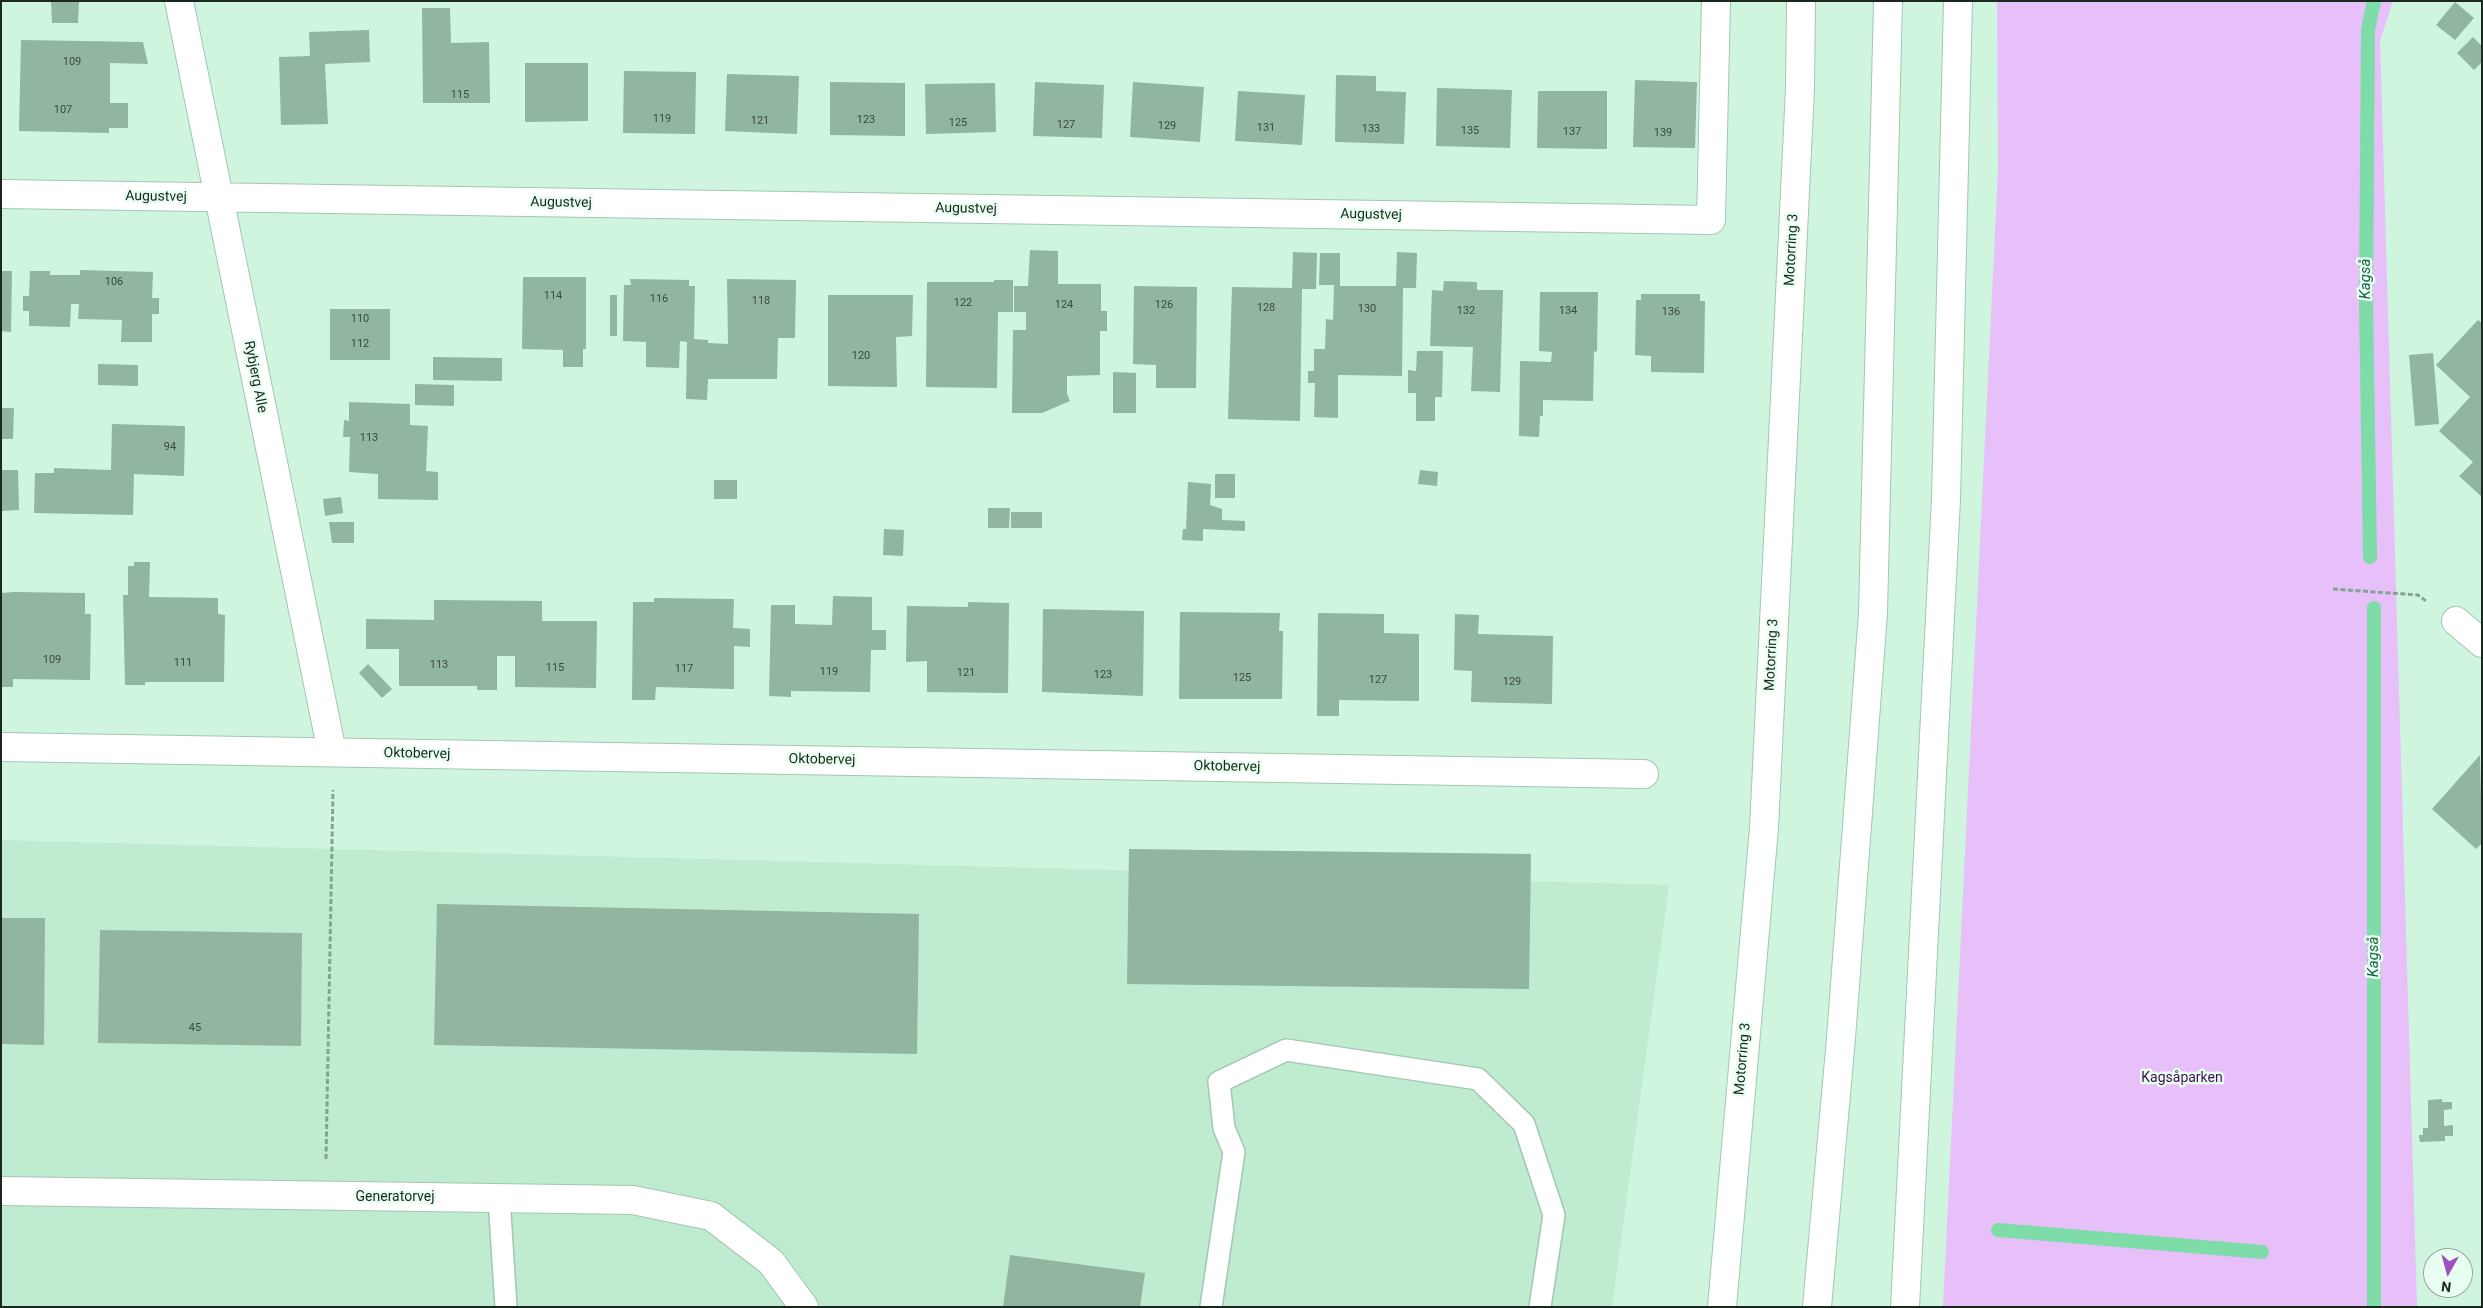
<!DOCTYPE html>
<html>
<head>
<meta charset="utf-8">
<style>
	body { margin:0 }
	#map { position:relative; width:2483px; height:1308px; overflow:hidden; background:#cff5de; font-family:Roboto,sans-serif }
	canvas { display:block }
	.frame { position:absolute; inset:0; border:2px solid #1a281f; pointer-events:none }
	.north { position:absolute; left:2423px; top:1248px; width:50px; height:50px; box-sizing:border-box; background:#e8fef0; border:1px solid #96a89c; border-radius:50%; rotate:187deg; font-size:14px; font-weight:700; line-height:20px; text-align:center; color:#1a281f }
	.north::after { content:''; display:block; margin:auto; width:18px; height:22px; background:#9f4fbf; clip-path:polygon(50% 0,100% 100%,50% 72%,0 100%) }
</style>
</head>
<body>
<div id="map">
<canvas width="2483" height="1308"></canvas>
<div class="frame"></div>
<div class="north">N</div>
</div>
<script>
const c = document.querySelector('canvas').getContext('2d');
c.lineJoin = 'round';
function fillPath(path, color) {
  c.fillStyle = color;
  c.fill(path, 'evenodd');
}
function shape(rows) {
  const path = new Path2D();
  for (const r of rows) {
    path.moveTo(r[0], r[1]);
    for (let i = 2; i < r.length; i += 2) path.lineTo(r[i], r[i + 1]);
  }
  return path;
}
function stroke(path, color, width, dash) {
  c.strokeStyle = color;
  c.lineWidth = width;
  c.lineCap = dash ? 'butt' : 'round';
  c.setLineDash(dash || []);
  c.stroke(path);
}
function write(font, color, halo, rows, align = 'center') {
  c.font = font + ' Roboto,sans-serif';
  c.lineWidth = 5;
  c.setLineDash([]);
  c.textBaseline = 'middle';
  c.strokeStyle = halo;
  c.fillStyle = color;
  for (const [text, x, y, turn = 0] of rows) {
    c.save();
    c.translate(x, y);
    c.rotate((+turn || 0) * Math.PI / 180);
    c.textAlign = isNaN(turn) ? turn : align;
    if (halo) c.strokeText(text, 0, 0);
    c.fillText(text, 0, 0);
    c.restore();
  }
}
fillPath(shape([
	[1,840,1669,885,1612,1307,1,1307]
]), '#bfebd0');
fillPath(shape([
	[1997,1,2393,1,2380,41,2417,1307,1943,1307,1998,170]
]), '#e7bff9');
stroke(shape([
	[2370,557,2366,301,2368,30,2374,1],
	[2374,608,2374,1307],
	[1998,1230,2262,1252]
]), '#7ddca8', 14);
fillPath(shape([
	[51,1,79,1,78,23,52,23],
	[2455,2,2474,18,2455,40,2436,25],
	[422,8,450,8,451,43,489,42,490,103,423,103],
	[369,30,370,62,325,64,328,124,281,125,279,57,310,56,309,32],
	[2473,37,2482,46,2482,62,2474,70,2457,53],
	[21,40,143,42,148,64,110,63,110,103,128,103,128,128,109,128,109,133,19,131],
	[525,63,588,63,588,121,525,122],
	[624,71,696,72,695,134,623,133],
	[727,74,799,76,797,134,725,131],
	[1336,75,1376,76,1376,91,1406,92,1404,144,1335,142],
	[1635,80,1697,82,1695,148,1633,147],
	[830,82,905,83,905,136,830,135],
	[1035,82,1104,85,1102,138,1033,136],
	[1133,82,1204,87,1200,142,1130,137],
	[995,83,996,132,926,134,925,84],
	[1437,88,1512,90,1510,148,1436,146],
	[1238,91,1305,95,1302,145,1235,141],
	[1538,91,1607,91,1607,149,1537,148],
	[1030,250,1058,251,1058,284,1101,284,1101,311,1107,311,1107,331,1100,331,1100,375,1067,376,1067,394,1070,401,1042,413,1012,413,1013,330,1026,330,1026,312,1014,312,1014,286,1028,286],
	[1293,252,1317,253,1316,289,1302,289,1300,421,1228,419,1232,287,1292,288],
	[1397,252,1417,253,1416,288,1403,288,1402,376,1338,375,1338,418,1314,417,1315,383,1308,383,1308,371,1314,371,1314,349,1325,349,1326,319,1333,320,1334,285,1319,285,1320,253,1340,253,1340,286,1396,286],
	[80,270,153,272,152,298,159,298,159,314,152,314,152,342,121,342,122,320,78,319,79,304,71,304,70,327,29,326,29,311,23,311,23,296,29,296,30,271,50,271,50,275,80,275],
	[1,271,12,271,11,332,1,331],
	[523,277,586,277,586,349,583,349,583,367,563,367,563,350,522,349],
	[630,279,689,280,689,286,695,286,694,339,708,340,708,343,728,344,727,279,796,280,795,338,778,338,777,379,708,379,707,400,686,399,687,342,680,341,679,368,646,367,646,342,623,341,624,285,631,285],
	[994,280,1013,280,1013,312,998,312,997,388,926,387,927,282,994,282],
	[1444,281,1477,282,1477,290,1503,290,1500,392,1471,391,1473,347,1430,346,1432,290,1443,291],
	[1134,286,1197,287,1196,388,1156,388,1156,365,1133,364],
	[1540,292,1598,292,1597,352,1594,351,1593,401,1543,400,1543,416,1540,416,1539,437,1519,436,1520,361,1551,362,1552,352,1539,351],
	[1641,294,1700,294,1700,301,1705,301,1704,373,1651,372,1651,356,1635,355,1636,300,1641,300],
	[610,295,617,295,617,336,610,336],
	[828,295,913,295,912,336,896,337,897,387,828,386],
	[330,309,390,309,390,360,330,360],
	[2478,320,2482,323,2482,497,2459,476,2473,462,2439,431,2470,397,2436,365],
	[1417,351,1443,351,1442,397,1435,397,1435,421,1416,421,1416,393,1408,393,1408,370,1416,371],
	[2433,353,2439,424,2415,426,2409,355],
	[433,357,502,358,502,381,433,380],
	[98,364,138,365,138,386,98,385],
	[1113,372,1136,373,1136,413,1113,413],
	[415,384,454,385,454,406,415,405],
	[349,402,410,404,410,425,428,426,426,471,438,472,438,500,378,499,378,474,349,472,350,437,343,437,344,420,349,421],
	[1,408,14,408,13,439,1,439],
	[112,424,185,426,184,476,134,474,133,515,34,513,35,473,54,473,54,468,111,470],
	[1,470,18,470,19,510,1,511],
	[1420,470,1438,472,1437,486,1418,484],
	[1215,474,1235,474,1235,498,1215,498],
	[714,480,737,480,737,499,714,499],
	[1188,482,1211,484,1210,505,1222,509,1222,520,1245,521,1245,531,1203,529,1203,541,1182,540,1183,529,1186,529],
	[341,497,343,513,325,516,323,499],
	[988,508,1010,508,1009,528,988,528],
	[1011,512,1042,512,1042,528,1011,528],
	[329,522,354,522,354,543,332,543],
	[884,529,904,530,903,556,883,555],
	[134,562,150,562,149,597,218,598,218,614,225,615,224,682,145,682,145,685,125,685,123,595,128,595,128,566,134,566],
	[14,592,85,593,85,614,91,614,90,680,13,679,13,687,1,687,1,593],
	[833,596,872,597,872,630,886,630,886,650,871,650,870,692,791,691,791,697,769,696,771,605,795,605,795,624,832,625],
	[654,598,734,599,733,628,750,629,750,647,734,646,734,689,656,687,655,700,632,700,633,602,654,602],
	[434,600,542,601,542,621,597,621,596,688,515,687,515,656,497,656,497,690,477,690,477,686,399,686,399,649,366,649,366,619,434,620],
	[968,602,1009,603,1008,693,927,692,927,661,906,662,907,606,968,607],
	[1043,609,1144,611,1143,696,1042,692],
	[1180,612,1280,613,1279,631,1283,631,1282,699,1179,699],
	[1318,613,1384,614,1384,633,1419,634,1419,701,1339,700,1339,716,1317,716],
	[1455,614,1479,615,1478,634,1553,636,1552,704,1471,702,1472,671,1454,670],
	[368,664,392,689,382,698,359,673],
	[2480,755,2482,843,2476,849,2432,809],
	[1129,849,1531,854,1529,989,1127,984],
	[437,904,919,914,917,1054,434,1045],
	[1,918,45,918,44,1045,1,1044],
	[100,930,302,933,301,1046,98,1043],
	[2442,1099,2442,1102,2452,1102,2452,1109,2444,1110,2444,1126,2453,1125,2453,1136,2445,1136,2445,1141,2420,1142,2419,1135,2423,1135,2423,1128,2428,1128,2428,1100],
	[1010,1255,1145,1273,1140,1307,1003,1307]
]), '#91b59f');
const lane = shape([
	[499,1198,506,1307],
	[1211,1307,1234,1152,1224,1128,1219,1082,1286,1050,1478,1079,1524,1124,1554,1215,1540,1307]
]);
const street = shape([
	[179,1,332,752],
	[1,194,1711,220,1716,1],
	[2456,621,2482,643],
	[1,747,1644,774],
	[1,1191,633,1200,711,1216,771,1262,804,1307]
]);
const highway = shape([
	[1722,1307,1764,828,1800,89,1801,1],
	[1817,1307,1841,1038,1873,613,1888,1],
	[1905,1307,1946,499,1958,1]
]);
stroke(lane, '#a3c7b1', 24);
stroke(street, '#a3c7b1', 30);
stroke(highway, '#a3c7b1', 30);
stroke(shape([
	[2333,589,2418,595,2426,601],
	[326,1159,333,790]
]), '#85a290', 3, [5, 2.5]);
stroke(lane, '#fff', 21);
stroke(street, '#fff', 28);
stroke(highway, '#fff', 28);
write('11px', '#384b3f', null, [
	["109",72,62],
	["115",460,95],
	["107",63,110],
	["119",662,119],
	["123",866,120],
	["121",760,121],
	["125",958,123],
	["127",1066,125],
	["129",1167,126],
	["131",1266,128],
	["133",1371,129],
	["135",1470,131],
	["137",1572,132],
	["139",1663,133],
	["106",114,282],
	["114",553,296],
	["116",659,299],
	["118",761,301],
	["122",963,303],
	["124",1064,305],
	["126",1164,305],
	["128",1266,308],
	["130",1367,309],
	["132",1466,311],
	["134",1568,311],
	["136",1671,312],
	["110",360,319],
	["112",360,344],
	["120",861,356],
	["113",369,438],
	["94",170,447],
	["109",52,660],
	["111",183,663],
	["113",439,665],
	["115",555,668],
	["117",684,669],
	["119",829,672],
	["121",966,673],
	["123",1103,675],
	["125",1242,678],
	["127",1378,680],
	["129",1512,682],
	["45",195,1028]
]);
write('14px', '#1a281f', '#e8fef0', [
	["Augustvej",156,197,1],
	["Augustvej",561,203,1],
	["Augustvej",966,209,1],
	["Augustvej",1371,215,1],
	["Motorring 3",1792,250,-87],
	["Rybjerg Alle",255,377,79],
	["Motorring 3",1772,655,-87],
	["Oktobervej",417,754,1],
	["Oktobervej",822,760,1],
	["Oktobervej",1227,767,1],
	["Motorring 3",1743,1059,-85],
	["Generatorvej",395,1197]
]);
write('14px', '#400f52', '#e8fef0', [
	["Kagsåparken",2182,1078]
]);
write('italic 15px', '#1b6140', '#e8fef0', [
	["Kagså",2366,279,-90],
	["Kagså",2374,957,-90]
]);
</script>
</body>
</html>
